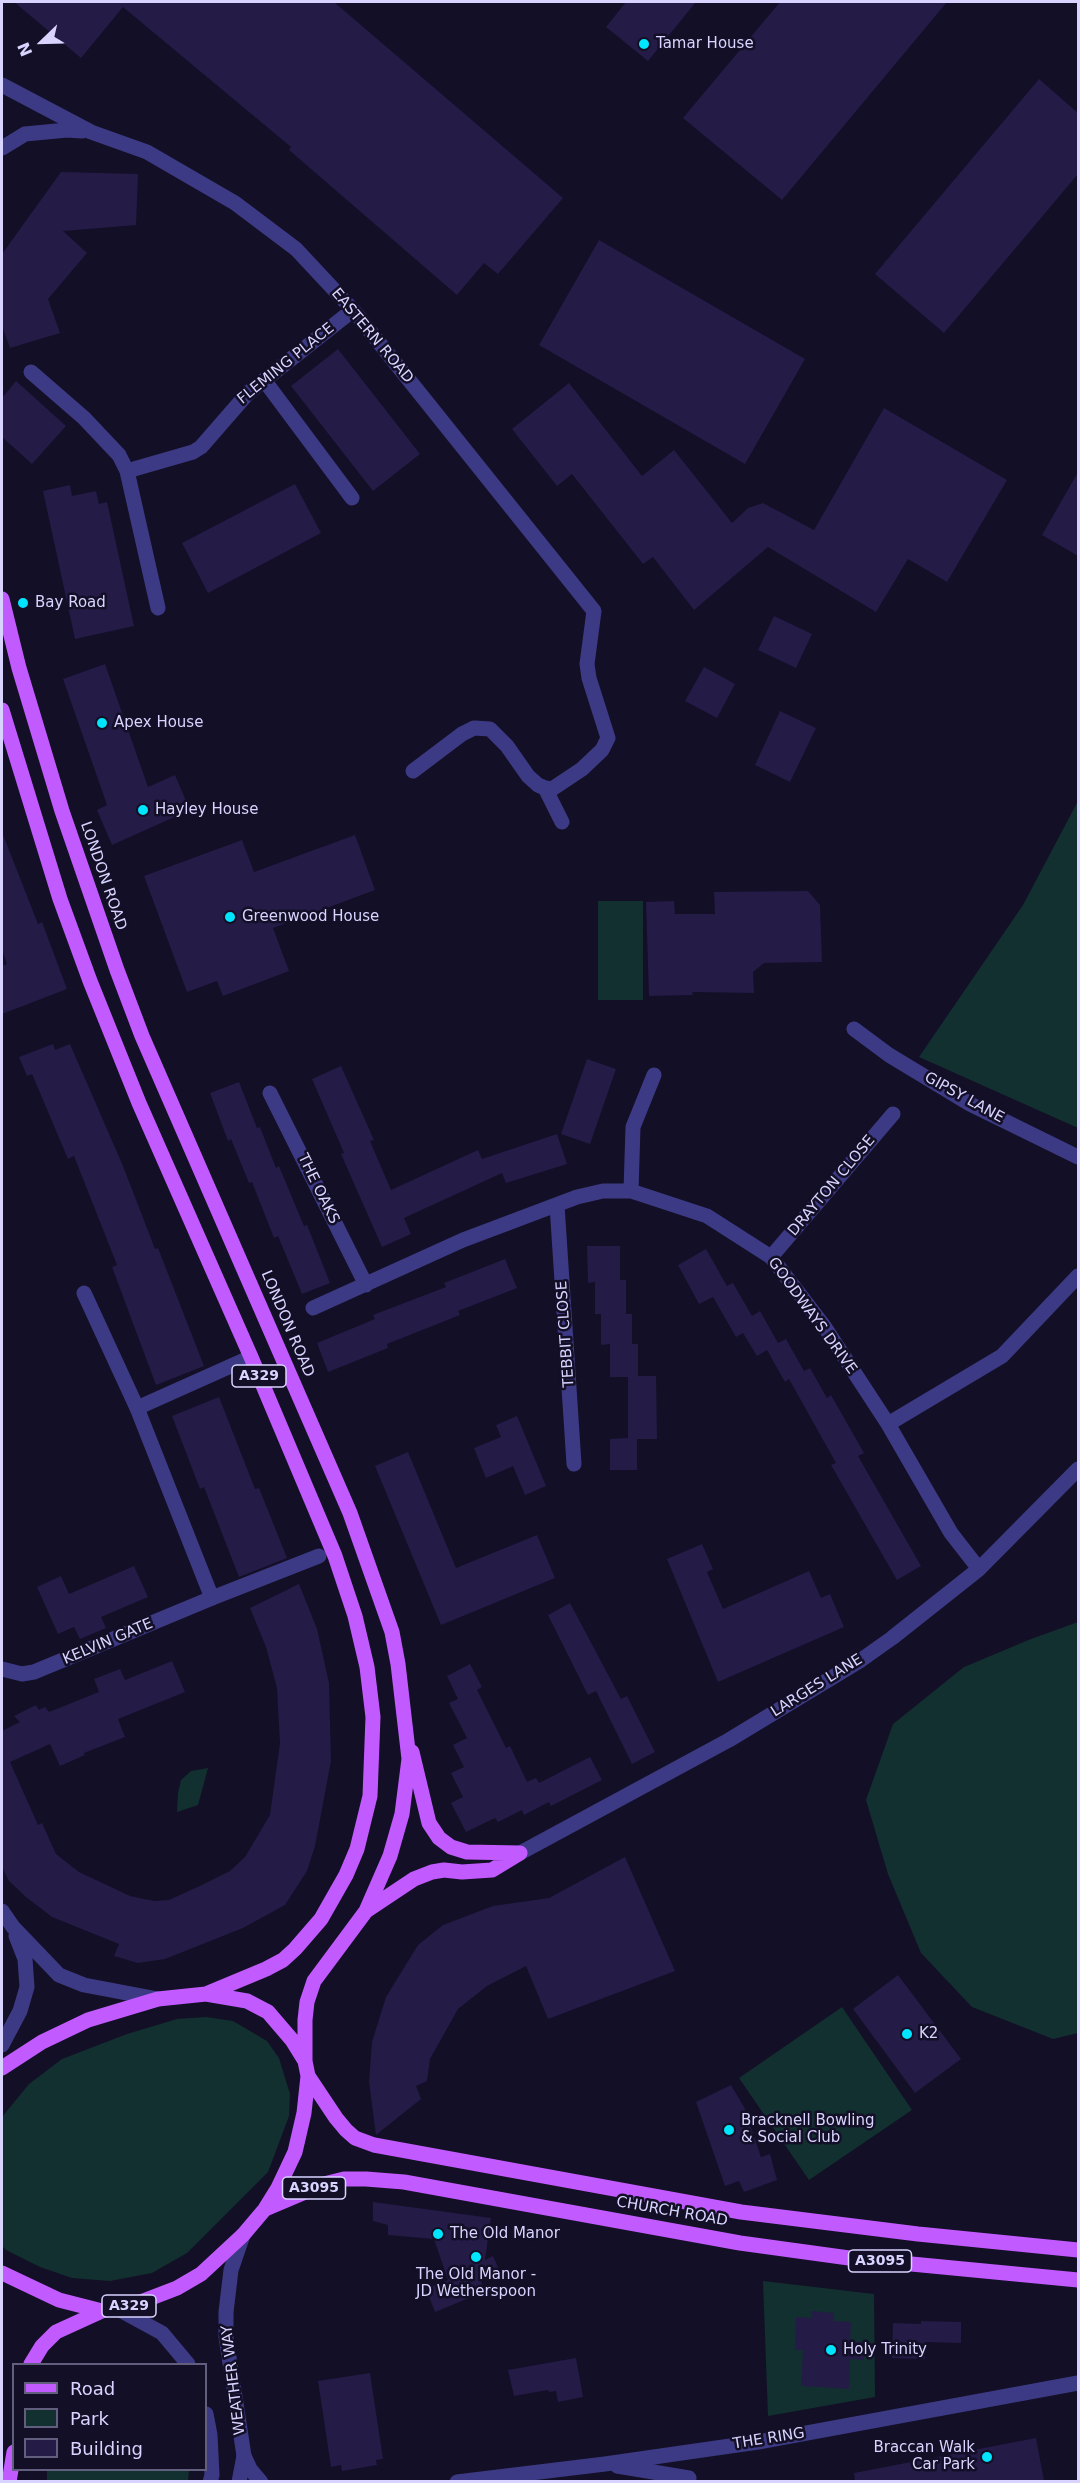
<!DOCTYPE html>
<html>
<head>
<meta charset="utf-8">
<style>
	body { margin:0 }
	#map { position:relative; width:1080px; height:2483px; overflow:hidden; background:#130f26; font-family:"DejaVu Sans",sans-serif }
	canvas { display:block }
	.frame { position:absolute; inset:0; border:3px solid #d9d4ff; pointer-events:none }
	.legend { position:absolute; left:12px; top:2363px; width:195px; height:108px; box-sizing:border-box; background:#130f26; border:2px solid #625e7d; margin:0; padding:8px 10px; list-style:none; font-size:18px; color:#d9d4ff }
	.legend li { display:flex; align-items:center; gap:12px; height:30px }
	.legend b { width:30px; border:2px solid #625e7d }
	.north { position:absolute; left:12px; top:12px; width:60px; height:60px; -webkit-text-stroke:4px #130f26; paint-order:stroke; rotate:247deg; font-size:16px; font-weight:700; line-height:24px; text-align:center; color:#d9d4ff }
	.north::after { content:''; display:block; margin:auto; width:21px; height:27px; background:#d9d4ff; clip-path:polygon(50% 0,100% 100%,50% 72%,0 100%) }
</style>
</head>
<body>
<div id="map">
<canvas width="1080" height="2483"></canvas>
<div class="frame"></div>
<ul class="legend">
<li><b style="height:8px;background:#c25bff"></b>Road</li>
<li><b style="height:16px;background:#12302f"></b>Park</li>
<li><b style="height:16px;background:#241b47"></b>Building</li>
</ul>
<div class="north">N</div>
</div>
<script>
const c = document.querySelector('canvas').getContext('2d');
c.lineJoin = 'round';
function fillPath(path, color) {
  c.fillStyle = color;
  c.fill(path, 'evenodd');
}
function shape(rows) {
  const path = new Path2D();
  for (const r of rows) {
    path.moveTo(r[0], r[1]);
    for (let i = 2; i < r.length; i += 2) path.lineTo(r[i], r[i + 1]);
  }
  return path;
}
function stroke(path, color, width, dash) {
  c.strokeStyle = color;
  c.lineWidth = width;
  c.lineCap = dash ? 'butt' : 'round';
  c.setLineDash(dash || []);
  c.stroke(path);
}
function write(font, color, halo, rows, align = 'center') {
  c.font = font + ' "DejaVu Sans",sans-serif';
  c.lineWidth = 5;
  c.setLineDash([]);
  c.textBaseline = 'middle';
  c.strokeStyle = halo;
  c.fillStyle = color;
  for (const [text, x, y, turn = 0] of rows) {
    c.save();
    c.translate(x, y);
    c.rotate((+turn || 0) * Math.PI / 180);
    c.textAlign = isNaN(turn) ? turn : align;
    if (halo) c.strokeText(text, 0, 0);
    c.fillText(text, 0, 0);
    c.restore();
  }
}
fillPath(shape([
	[1078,801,1078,1128,919,1057,1023,905],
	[598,901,643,901,643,1000,598,1000],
	[1078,1622,1078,2033,1053,2039,972,2007,921,1953,888,1874,866,1800,893,1724,964,1667,1031,1639],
	[208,1768,198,1805,177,1812,178,1793,181,1780,191,1771],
	[842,2007,912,2110,809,2180,739,2078],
	[206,2017,233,2021,267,2041,279,2058,290,2094,289,2116,268,2172,187,2253,152,2273,110,2281,72,2278,40,2267,6,2250,2,2246,2,2117,29,2084,62,2059,127,2034,177,2019],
	[763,2281,874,2294,875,2397,768,2416],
	[47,2470,189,2470,188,2482,47,2481]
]), '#12302f');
fillPath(shape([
	[14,2,334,2,563,198,498,274,484,263,457,295,289,150,291,147,123,7,81,58],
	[626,2,696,2,648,61,606,27],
	[780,2,947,2,782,200,683,118],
	[1039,79,1078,113,1078,174,944,333,875,274],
	[61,172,138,174,136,225,63,231,87,253,48,299,60,333,10,348,2,326,2,254],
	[599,240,805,359,745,464,539,345],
	[338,349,420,454,373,491,291,386],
	[16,381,66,426,32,464,2,437,2,398],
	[569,383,642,476,674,450,732,523,748,508,763,503,814,530,884,408,1007,480,947,582,908,559,876,612,768,547,694,610,653,557,643,564,572,474,557,486,512,429],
	[1078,472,1078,556,1042,535],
	[295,484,321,533,208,593,182,543],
	[70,485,72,496,96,491,99,504,107,502,134,626,75,639,43,491],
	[774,616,812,634,796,668,758,650],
	[105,664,148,787,175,775,190,810,112,845,97,810,107,805,63,679],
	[704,667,735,684,717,718,685,701],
	[780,711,816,728,790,782,755,765],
	[2,832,38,924,42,922,67,989,2,1014,2,966,7,964,2,949],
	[355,835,375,890,273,928,289,971,223,996,217,981,187,992,144,876,242,840,254,872],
	[808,891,820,905,822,962,764,963,753,972,754,993,692,992,693,995,649,996,646,902,674,901,675,914,715,914,714,892],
	[53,1044,55,1050,70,1044,123,1166,155,1249,158,1248,204,1366,156,1385,112,1267,117,1265,74,1156,68,1159,32,1074,27,1076,19,1057],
	[587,1059,616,1069,590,1144,561,1134],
	[341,1066,374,1140,370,1141,391,1190,478,1150,482,1159,557,1134,567,1164,506,1183,502,1173,404,1218,411,1234,382,1247,341,1154,344,1153,312,1079],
	[239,1082,257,1128,260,1127,276,1168,279,1166,304,1226,307,1225,330,1283,302,1294,278,1236,274,1238,252,1182,249,1183,231,1139,228,1141,210,1093],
	[587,1246,620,1246,620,1280,626,1280,626,1314,632,1314,632,1344,638,1344,638,1376,656,1376,657,1439,637,1439,637,1470,610,1470,610,1439,628,1438,628,1377,610,1377,610,1344,601,1345,601,1314,595,1314,595,1282,588,1283],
	[706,1249,727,1286,733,1283,752,1316,760,1311,778,1343,786,1339,804,1371,810,1368,827,1398,831,1395,864,1453,858,1456,921,1566,897,1580,831,1465,836,1463,789,1379,785,1382,767,1350,757,1356,743,1333,736,1337,713,1297,699,1304,678,1265],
	[505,1259,517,1288,458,1311,460,1315,387,1344,388,1348,328,1372,317,1343,375,1319,373,1315,446,1287,444,1283],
	[219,1397,255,1489,259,1488,287,1558,239,1577,204,1487,200,1489,172,1416],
	[517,1416,546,1486,525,1495,513,1466,486,1478,474,1448,501,1437,496,1425],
	[408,1452,456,1568,537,1535,555,1578,441,1625,375,1466],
	[702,1544,713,1569,707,1572,723,1609,809,1571,821,1598,830,1594,844,1627,718,1682,667,1559],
	[134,1566,148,1597,101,1617,106,1628,80,1639,74,1627,58,1634,37,1587,61,1576,69,1594],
	[299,1584,317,1629,329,1683,331,1761,315,1846,307,1871,285,1905,243,1928,165,1959,138,1963,114,1956,119,1944,52,1917,26,1897,9,1881,2,1867,2,1731,20,1722,14,1716,36,1705,39,1710,45,1707,49,1712,99,1692,94,1679,120,1669,125,1680,172,1661,185,1692,118,1719,125,1737,84,1753,85,1755,60,1766,50,1744,10,1762,38,1825,42,1823,56,1854,79,1872,130,1896,154,1901,169,1900,202,1885,230,1871,245,1857,270,1815,280,1743,277,1688,266,1647,250,1608],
	[570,1603,621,1699,627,1696,655,1752,632,1764,596,1691,588,1695,548,1615],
	[470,1664,482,1687,477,1690,506,1748,510,1746,527,1782,536,1778,539,1783,590,1757,602,1780,551,1806,549,1802,524,1815,522,1810,498,1822,495,1818,466,1832,451,1803,463,1797,451,1773,464,1767,453,1745,467,1738,449,1703,458,1699,447,1676],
	[625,1857,675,1971,548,2019,526,1966,487,1986,458,2009,430,2059,427,2081,416,2086,421,2099,376,2135,369,2082,372,2042,386,1997,418,1945,443,1925,493,1906,549,1898],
	[898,1975,961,2059,915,2093,853,2009],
	[731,2085,744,2107,761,2157,770,2154,777,2180,744,2192,739,2181,725,2186,696,2102],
	[373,2202,491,2218,485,2260,493,2256,501,2274,481,2280,484,2292,435,2312,426,2289,448,2280,434,2239,388,2235,388,2225,373,2221],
	[811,2311,834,2313,833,2321,851,2322,850,2341,864,2342,864,2360,850,2359,849,2389,801,2386,803,2350,795,2350,796,2317,811,2318],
	[921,2321,961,2322,961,2343,926,2342,925,2359,892,2358,893,2323,921,2324],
	[576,2358,583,2397,558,2402,556,2391,549,2392,548,2390,514,2396,508,2370],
	[370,2373,383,2459,376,2460,377,2465,342,2471,341,2465,331,2467,318,2381],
	[1036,2438,1044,2481,855,2481,854,2473]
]), '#241b47');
stroke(shape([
	[137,1408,251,1357],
	[212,1598,319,1556]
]), '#3d3a85', 15);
stroke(shape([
	[2,85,91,132,147,152,235,203,296,249,353,310,594,611,587,664,589,678,608,738,602,750,582,769,552,789,545,788],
	[2,148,25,134,67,130,82,131],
	[31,372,84,418,119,455,127,471,158,608],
	[264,380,352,498],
	[127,471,193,452,201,447,248,393,353,310],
	[413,771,462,734,474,728,490,729,507,746,528,776,538,785,545,788,562,822],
	[854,1029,889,1055,970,1104,1078,1157],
	[270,1093,366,1285],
	[631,1191,633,1127,654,1075],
	[557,1205,574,1464],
	[771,1257,893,1114],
	[313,1308,463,1240,577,1197,603,1191,631,1191,707,1216,771,1257,824,1326,888,1424,951,1533,979,1569],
	[888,1424,1002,1356,1078,1276],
	[2,1669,22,1674,34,1672,212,1598,137,1408,84,1293],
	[520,1853,729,1740,861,1660,892,1638,979,1569,1078,1469],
	[118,2309,162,2333,188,2364],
	[206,2414,210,2435,212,2475,210,2482],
	[239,2482,244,2456]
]), '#3d3a85', 15);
stroke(shape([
	[2,1911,13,1927,59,1975,84,1985,158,1999],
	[2,2045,20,2011,27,1987,25,1959,16,1936],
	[243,2235,231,2270,226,2312,226,2337,244,2456,250,2469,261,2482],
	[617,2466,689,2478],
	[457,2482,605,2464,758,2442,1078,2383]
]), '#3d3a85', 15);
stroke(shape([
	[2,599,19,668,62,811,117,970,142,1036,350,1513,392,1632,398,1664,409,1759,402,1814,390,1856,366,1911,314,1981,307,2002,305,2020,305,2061],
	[2,710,60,899,90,981,139,1103,251,1357,335,1556,355,1616,367,1667,373,1717,370,1796,357,1849,346,1875,321,1919,295,1949,283,1960,266,1969,206,1994],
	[412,1752,429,1823,439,1838,451,1847,467,1852,520,1853],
	[366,1911,414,1879,432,1872,444,1870,462,1872,492,1870,520,1853],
	[2,2068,42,2042,88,2020,158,1999,206,1994,247,2001,268,2012,292,2040,305,2061,308,2076,304,2113,295,2152,278,2188,265,2209,243,2235,201,2274,177,2288,138,2303,102,2311,59,2300,2,2273],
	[308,2076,336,2118,346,2130,355,2138,374,2145,741,2212,918,2234,1078,2250],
	[265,2209,324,2184,344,2179,366,2179,404,2182,740,2243,849,2258,1078,2280],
	[31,2364,42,2346,56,2332,102,2311],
	[9,2482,14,2452]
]), '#c25bff', 15);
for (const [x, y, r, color] of [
	[644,44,6,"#00e5ff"],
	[23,603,6,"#00e5ff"],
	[102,723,6,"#00e5ff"],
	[143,810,6,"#00e5ff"],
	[230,917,6,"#00e5ff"],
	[907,2034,6,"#00e5ff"],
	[729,2130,6,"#00e5ff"],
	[438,2234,6,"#00e5ff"],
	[476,2257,6,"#00e5ff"],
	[831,2350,6,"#00e5ff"],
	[987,2457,6,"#00e5ff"]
]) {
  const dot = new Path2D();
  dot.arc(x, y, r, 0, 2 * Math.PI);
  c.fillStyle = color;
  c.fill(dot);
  stroke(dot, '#130f26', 2);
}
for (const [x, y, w] of [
	[259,1376,54],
	[314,2188,63],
	[880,2261,63],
	[129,2306,54]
]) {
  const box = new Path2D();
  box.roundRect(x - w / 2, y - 11, w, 22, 4.5);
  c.fillStyle = '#130f26';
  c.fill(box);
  stroke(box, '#d9d4ff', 1.5);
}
write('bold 14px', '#d9d4ff', null, [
	["A329",259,1376],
	["A3095",314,2188],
	["A3095",880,2261],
	["A329",129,2306]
]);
write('15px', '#d9d4ff', '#130f26', [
	["Tamar House",656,44],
	["Bay Road",35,603],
	["Apex House",114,723],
	["Hayley House",155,810],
	["Greenwood House",242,917],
	["K2",919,2034],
	["Bracknell Bowling",741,2121],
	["& Social Club",741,2138],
	["The Old Manor",450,2234],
	["The Old Manor -",476,2275,"center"],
	["JD Wetherspoon",476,2292,"center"],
	["Holy Trinity",843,2350],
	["Braccan Walk",975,2448,"right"],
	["Car Park",975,2465,"right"]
], 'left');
write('15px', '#d9d4ff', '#130f26', [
	["EASTERN ROAD",372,336,50],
	["FLEMING PLACE",286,364,-39],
	["LONDON ROAD",103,876,71],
	["GIPSY LANE",964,1098,29],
	["DRAYTON CLOSE",832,1186,-50],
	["THE OAKS",318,1189,64],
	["GOODWAYS DRIVE",812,1316,54],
	["LONDON ROAD",287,1324,67],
	["TEBBIT CLOSE",566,1334,-94],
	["KELVIN GATE",108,1642,-23],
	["LARGES LANE",817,1686,-32],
	["CHURCH ROAD",672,2212,10],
	["WEATHER WAY",234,2380,-97],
	["THE RING",769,2439,-9]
]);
</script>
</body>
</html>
